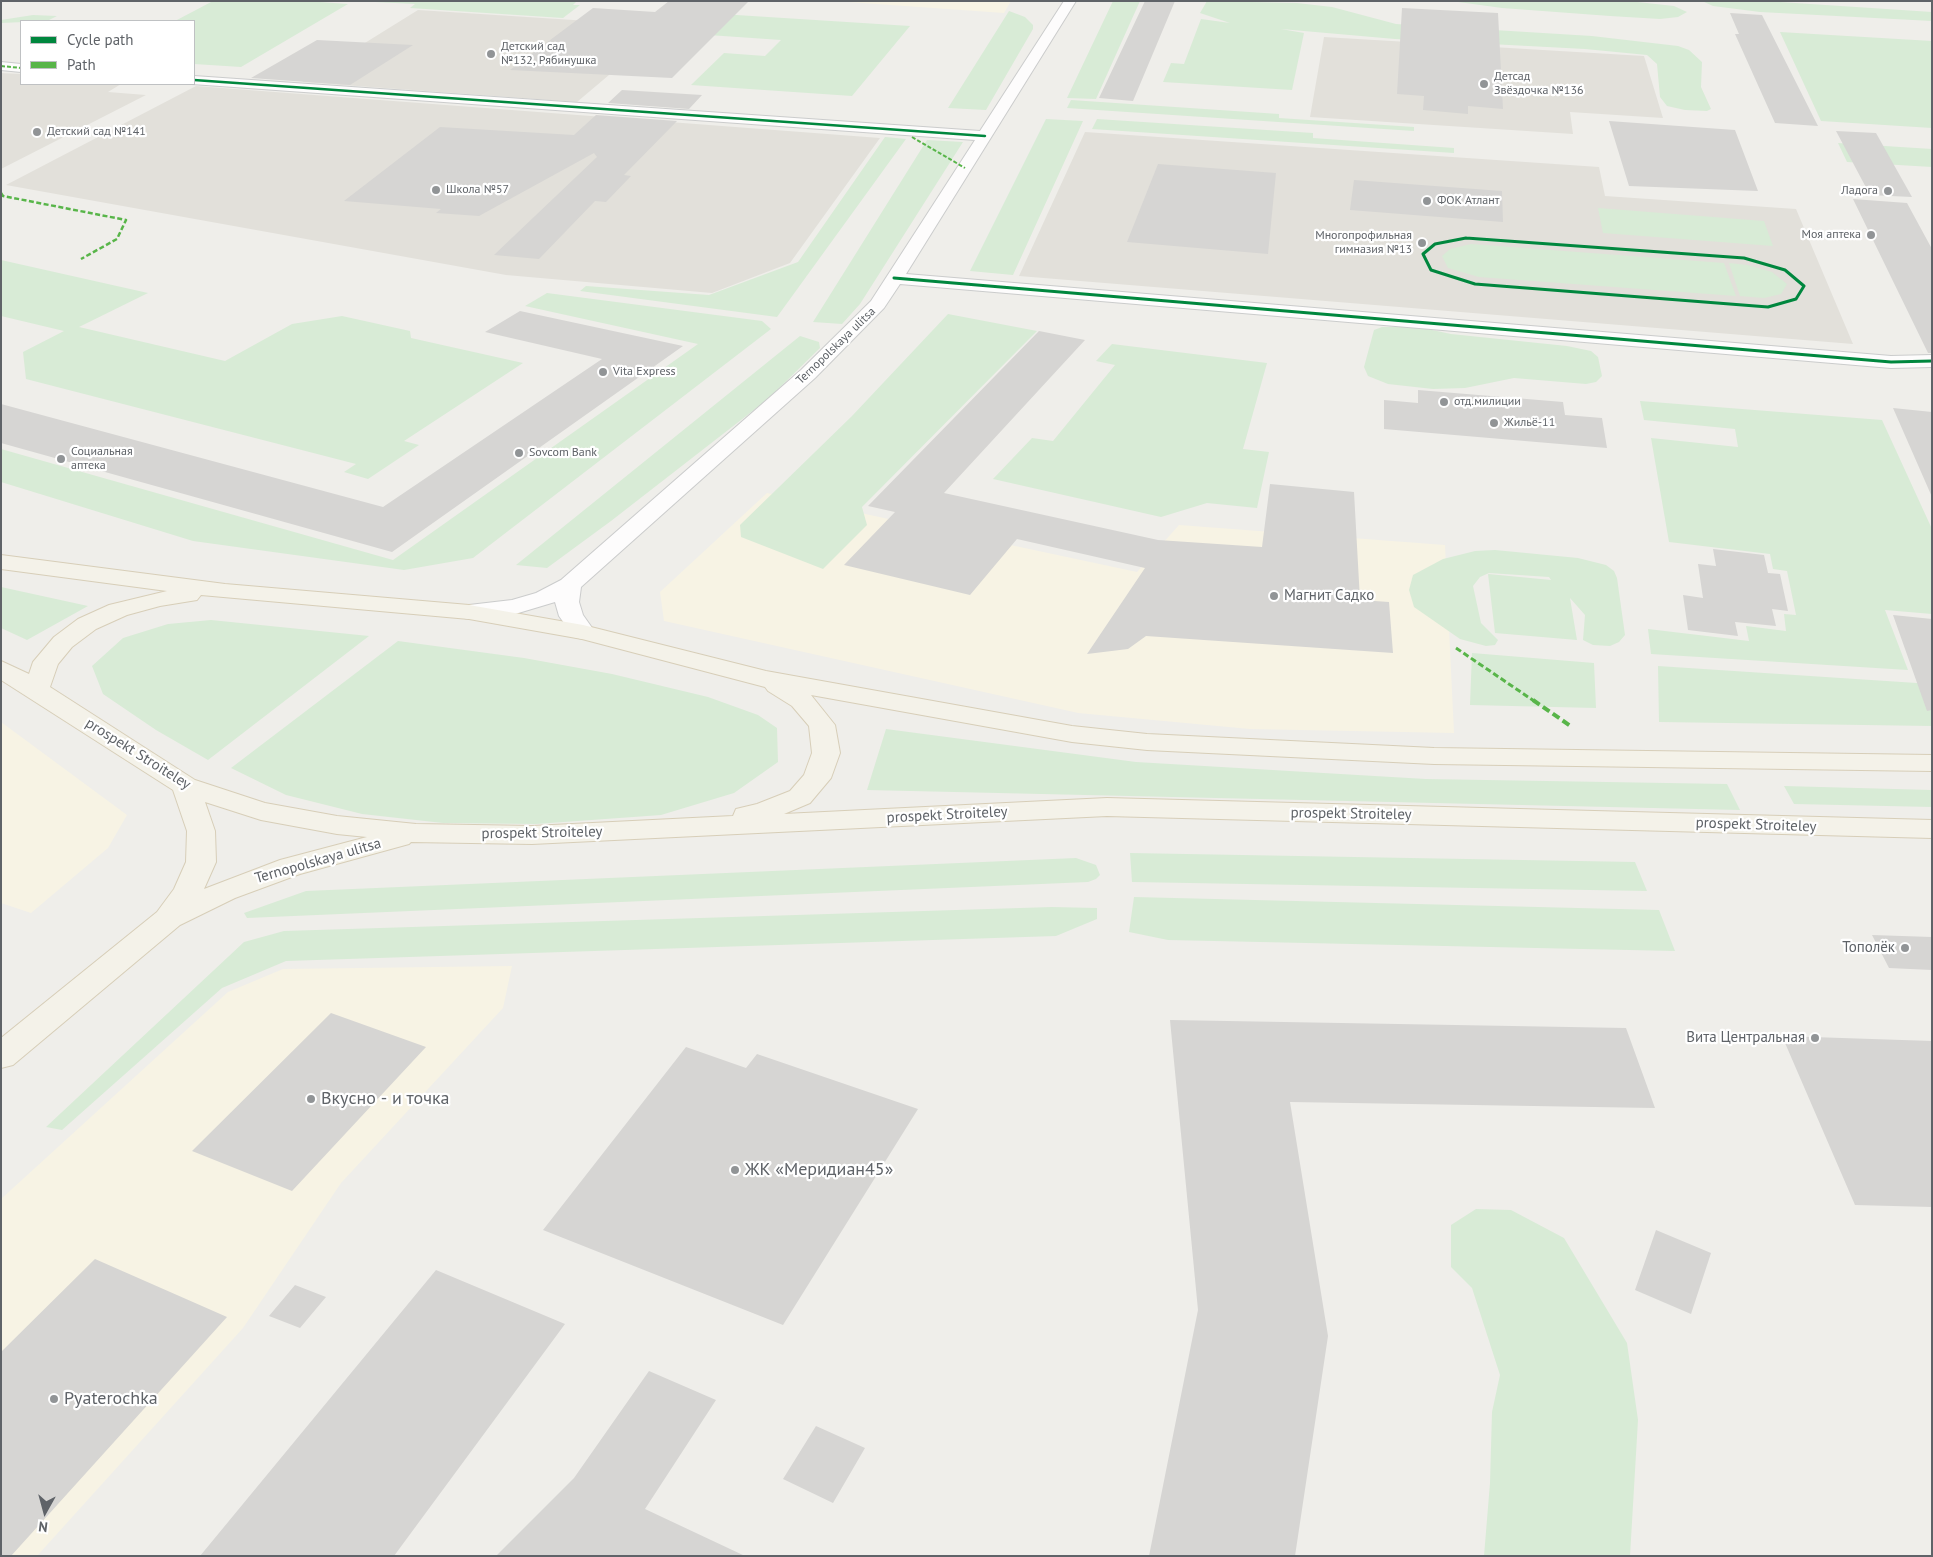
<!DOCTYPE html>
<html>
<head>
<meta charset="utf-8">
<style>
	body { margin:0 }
	#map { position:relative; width:1933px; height:1557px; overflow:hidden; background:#efeeea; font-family:"PT Sans",sans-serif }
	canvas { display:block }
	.frame { position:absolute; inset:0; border:2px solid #5f6368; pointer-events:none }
	.legend { position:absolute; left:20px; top:20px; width:175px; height:65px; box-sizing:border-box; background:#fff; border:1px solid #bfc1c3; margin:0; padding:6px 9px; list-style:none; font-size:15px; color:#5f6368 }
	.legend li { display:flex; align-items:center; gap:10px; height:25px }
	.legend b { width:25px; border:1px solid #bfc1c3 }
	.north { position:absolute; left:20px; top:1487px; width:50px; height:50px; -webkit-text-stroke:4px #fff; paint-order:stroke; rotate:187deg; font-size:14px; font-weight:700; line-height:20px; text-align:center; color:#5f6368 }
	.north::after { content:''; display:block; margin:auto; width:18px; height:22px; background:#5f6368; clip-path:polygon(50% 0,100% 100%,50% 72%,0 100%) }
</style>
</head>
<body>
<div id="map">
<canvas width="1933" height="1557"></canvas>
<div class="frame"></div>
<ul class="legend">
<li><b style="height:6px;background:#00873e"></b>Cycle path</li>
<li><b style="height:6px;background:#58b549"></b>Path</li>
</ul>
<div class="north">N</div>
</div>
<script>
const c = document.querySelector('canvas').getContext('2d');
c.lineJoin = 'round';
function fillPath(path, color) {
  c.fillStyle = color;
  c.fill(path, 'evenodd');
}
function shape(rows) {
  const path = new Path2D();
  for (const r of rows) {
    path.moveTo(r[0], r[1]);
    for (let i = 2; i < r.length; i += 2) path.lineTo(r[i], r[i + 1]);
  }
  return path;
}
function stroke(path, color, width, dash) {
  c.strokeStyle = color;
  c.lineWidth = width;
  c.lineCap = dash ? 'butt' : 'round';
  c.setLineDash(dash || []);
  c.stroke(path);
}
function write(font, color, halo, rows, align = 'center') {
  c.font = font + ' "PT Sans",sans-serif';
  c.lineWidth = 4.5;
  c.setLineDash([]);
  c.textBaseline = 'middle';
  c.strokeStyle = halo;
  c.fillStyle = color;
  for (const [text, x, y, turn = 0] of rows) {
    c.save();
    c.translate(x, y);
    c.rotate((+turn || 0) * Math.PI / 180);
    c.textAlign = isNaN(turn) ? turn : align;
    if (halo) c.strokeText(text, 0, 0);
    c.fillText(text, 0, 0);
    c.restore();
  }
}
fillPath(shape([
	[834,1,1011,1,1004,13],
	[767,493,1137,572,1179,525,1445,545,1454,733,1250,729,1078,713,664,621,660,592],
	[1,722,127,815,108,848,31,913,1,903],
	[512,966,503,1008,341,1183,243,1328,37,1556,1,1556,1,1199,228,992,283,969]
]), '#f7f3e4');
fillPath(shape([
	[418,10,667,26,577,102,302,82],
	[1324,37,1644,56,1663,118,1570,112,1573,134,1310,117],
	[1,73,21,74,21,84,121,84,108,92,146,95,1,169],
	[196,86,880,138,790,263,712,293,506,275,6,185],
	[1085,132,1599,167,1605,196,1796,209,1853,344,1019,276]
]), '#e2e0da');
fillPath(shape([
	[213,1,306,1,348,4,241,67,194,64,194,21,175,21],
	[577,1,573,5,580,5,563,18,410,8,415,4,375,2],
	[1113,1,1140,1,1096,99,1067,98],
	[1207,1,1297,3,1332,7,1396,24,1592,36,1678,46,1689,50,1702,62,1701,87,1711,109,1707,111,1685,110,1667,106,1660,97,1657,64,1647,55,1585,49,1395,39,1281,29,1304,33,1292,90,1163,82,1171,63,1184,64,1201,19,1230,23,1200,13],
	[1451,1,1628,1,1674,6,1687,12,1678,17,1660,19,1610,16,1502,8],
	[1702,1,1765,1,1932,12,1932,21,1760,12,1713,6],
	[1009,11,1025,17,1033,25,1033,29,986,110,948,108],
	[689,12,910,26,852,96,691,85,724,53,765,56,781,40,665,32],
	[33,15,57,16,47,21,1,23,1,20],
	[1780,32,1932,41,1932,128,1821,121],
	[1071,100,1279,114,1279,118,1414,127,1414,131,1067,108],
	[1046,119,1083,121,1013,275,970,271],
	[1097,119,1313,133,1313,138,1454,148,1454,153,1092,129],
	[885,137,906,139,777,317,580,291,586,286,709,295,798,262],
	[927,140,963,142,860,304,842,324,813,322],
	[1838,143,1932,149,1932,167,1847,162],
	[1598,208,1764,221,1773,246,1603,233],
	[1471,244,1724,263,1736,296,1479,277,1448,268,1442,256,1450,249],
	[1,260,148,293,79,327,225,361,292,324,342,316,410,331,411,338,523,363,404,441,419,445,368,479,344,472,356,464,26,379,23,352,64,331,1,316],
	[1729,263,1747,265,1772,272,1787,284,1781,294,1764,298,1740,296],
	[547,293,762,321,771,329,473,558,404,570,193,541,1,482,1,449,393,560,698,344,525,306],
	[948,314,1037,331,862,507,867,525,823,569,741,537,740,525,852,416],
	[1382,327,1418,327,1451,334,1567,346,1591,351,1598,357,1602,376,1596,382,1586,384,1514,378,1465,388,1433,389,1388,384,1368,376,1364,367,1374,330],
	[800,336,819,342,820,348,768,399,611,521,547,568,516,565],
	[1112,344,1267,363,1243,449,1269,452,1257,508,1207,503,1161,517,993,479,1032,438,1053,441,1115,365,1096,361],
	[1640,401,1882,420,1932,529,1932,614,1885,610,1908,670,1651,654,1648,629,1749,641,1746,626,1786,631,1784,614,1796,615,1787,571,1773,569,1770,554,1669,542,1651,438,1738,447,1735,429,1644,420],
	[1495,550,1578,558,1606,565,1614,571,1617,578,1625,635,1619,642,1610,646,1593,645,1583,640,1585,615,1570,598,1577,640,1495,633,1488,574,1551,580,1549,577,1489,573,1480,577,1473,586,1481,623,1498,640,1495,645,1486,646,1460,639,1414,607,1409,590,1413,575,1443,559,1475,551],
	[1,587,88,606,27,640,1,628],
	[211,620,369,636,208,760,156,730,103,694,92,666,123,638,168,624],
	[398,641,524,658,612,674,708,697,758,715,777,728,778,762,734,793,661,815,536,824,443,823,362,814,286,795,231,768],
	[1472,653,1594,663,1596,708,1470,705],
	[1658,666,1932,684,1932,726,1659,722],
	[886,729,1136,762,1426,779,1727,784,1740,810,867,790],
	[1784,786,1932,790,1932,807,1794,804],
	[1130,853,1635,862,1647,891,1132,882],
	[1076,858,1096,865,1100,875,1096,879,1088,882,247,918,244,913,306,891],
	[1134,897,1659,910,1675,951,1168,940,1129,932],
	[1052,907,1097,908,1097,919,1056,936,286,961,222,988,62,1130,46,1127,244,942,284,931],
	[1476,1209,1511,1210,1564,1238,1627,1343,1638,1420,1630,1556,1484,1556,1490,1483,1492,1412,1500,1375,1472,1288,1451,1267,1451,1225]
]), '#d8ebd6');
fillPath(shape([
	[669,1,749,1,672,78,510,70,593,8,655,12],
	[1145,1,1175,1,1133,101,1099,98],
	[1402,8,1498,13,1503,109,1468,106,1468,114,1423,110,1424,96,1397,94],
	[1730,13,1762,15,1818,126,1775,123,1735,34,1739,34],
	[317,40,413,45,350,85,251,78],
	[622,90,702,95,689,109,608,103],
	[596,115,677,121,624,175,631,176,606,202,595,201,539,259,494,255,597,157,594,153,479,216,436,213,441,209,344,201,440,127,574,135],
	[1609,121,1735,130,1758,191,1629,186],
	[1836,131,1876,133,1912,197,1870,195],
	[1158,164,1276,173,1268,254,1127,242],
	[1354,180,1502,191,1503,222,1350,210],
	[1853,199,1907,203,1932,249,1932,353,1928,353],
	[520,311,683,346,392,552,1,443,1,404,383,507,602,359,485,332],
	[1039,331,1085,340,944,493,1158,540,1262,547,1270,484,1354,492,1360,600,1389,602,1393,653,1146,636,1128,649,1087,654,1145,568,1017,539,970,595,844,565,895,512,868,506],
	[1418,390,1563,402,1565,415,1602,418,1607,448,1384,429,1384,400,1418,403],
	[1893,408,1932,412,1932,497],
	[1713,549,1764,555,1768,573,1780,574,1788,611,1772,609,1776,626,1735,622,1738,636,1688,630,1683,595,1703,598,1698,564,1716,566],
	[1893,615,1932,619,1932,710,1927,711],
	[1872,935,1932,937,1932,970,1889,968],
	[331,1013,426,1047,292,1191,192,1151],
	[1170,1020,1626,1028,1655,1108,1290,1102,1328,1336,1295,1556,1149,1556,1198,1310],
	[1782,1036,1932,1041,1932,1207,1855,1205],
	[686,1047,746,1068,757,1054,918,1109,783,1325,543,1230],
	[1656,1230,1711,1253,1691,1314,1635,1290],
	[95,1259,227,1317,11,1556,1,1556,1,1352],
	[436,1270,565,1324,394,1556,200,1556],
	[295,1285,326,1297,300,1328,269,1316],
	[649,1371,716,1400,645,1509,745,1556,496,1556,574,1478],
	[816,1426,865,1448,833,1503,783,1479]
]), '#d6d5d3');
const minor = shape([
	[1064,1,1076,1,906,274,1891,356,1932,355,1932,367,1891,368,900,284,884,308,815,378,581,587,579,602,583,615,595,632,592,637,583,639,574,637,559,616,555,602,515,614,469,619,460,617,457,612,460,607,469,605,512,600,536,593,561,580,801,370,871,301,975,140,192,84,194,76,980,131,1064,1],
	[1,62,21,64,21,72,1,70,1,62]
]);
const primary = shape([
	[1,555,225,584,469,605,583,625,766,671,1072,726,1147,734,1434,748,1932,755,1932,771,1434,764,1147,750,1072,742,811,695,835,725,840,753,831,778,810,803,784,814,1107,798,1932,820,1932,838,1107,816,532,844,411,842,409,844,300,874,235,898,180,925,13,1065,1,1068,1,1038,157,912,174,889,186,862,187,831,173,790,1,680,1,661,29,674,33,662,54,637,78,619,109,605,167,591,1,569,1,555],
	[201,595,469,619,582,639,765,687,768,691,792,706,809,726,812,753,804,775,790,791,757,804,736,809,733,816,532,826,416,824,337,816,265,803,195,780,50,687,58,664,72,647,96,629,127,615,160,606,197,600,201,595],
	[205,802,261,820,337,834,367,837,280,860,204,889,216,862,215,831,205,802]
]);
stroke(minor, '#cbcccc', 2);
stroke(primary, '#d7ceb8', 2);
fillPath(minor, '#fdfcfc');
fillPath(primary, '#f4f2e9');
stroke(shape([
	[1,66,21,68],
	[912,137,965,168]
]), '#58b549', 2, [4, 2]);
stroke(shape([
	[1,193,3,196,126,220,117,239,81,259]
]), '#58b549', 2.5, [5, 2.5]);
stroke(shape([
	[1456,648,1534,701]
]), '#58b549', 3, [6, 3]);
stroke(shape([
	[1533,700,1572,727]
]), '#58b549', 4, [8, 4]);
stroke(shape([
	[194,80,985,136]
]), '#00873e', 2.5);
stroke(shape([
	[1466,238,1744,258,1785,270,1804,286,1796,299,1768,307,1475,284,1431,270,1423,254,1435,244,1466,238],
	[894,278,1891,362,1932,361]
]), '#00873e', 3);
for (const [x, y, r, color] of [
	[491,54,5,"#919496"],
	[1484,84,5,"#919496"],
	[37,132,5,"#919496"],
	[436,190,5,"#919496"],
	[1888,191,5,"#919496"],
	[1427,201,5,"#919496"],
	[1871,235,5,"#919496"],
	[1422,243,5,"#919496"],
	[603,372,5,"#919496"],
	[1444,402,5,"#919496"],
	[1494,423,5,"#919496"],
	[519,453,5,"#919496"],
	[61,459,5,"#919496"],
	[1274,596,5,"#919496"],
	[1905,948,5,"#919496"],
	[1815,1038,5,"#919496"],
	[311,1099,5,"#919496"],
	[735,1170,5,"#919496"],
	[54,1399,5,"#919496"]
]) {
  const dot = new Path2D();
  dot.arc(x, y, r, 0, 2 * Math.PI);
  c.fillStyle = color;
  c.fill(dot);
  stroke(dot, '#fff', 2);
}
write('12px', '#5f6368', '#fff', [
	["Детский сад",501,47],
	["№132, Рябинушка",501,61],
	["Детсад",1494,77],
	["Звёздочка №136",1494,91],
	["Детский сад №141",47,132],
	["Школа №57",446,190],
	["Ладога",1878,191,"right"],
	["ФОК Атлант",1437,201],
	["Моя аптека",1861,235,"right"],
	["Многопрофильная",1412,236,"right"],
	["гимназия №13",1412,250,"right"],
	["Vita Express",613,372],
	["отд.милиции",1454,402],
	["Жильё-11",1504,423],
	["Социальная",71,452],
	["аптека",71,466],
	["Sovcom Bank",529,453]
], 'left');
write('12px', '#5f6368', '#fff', [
	["Ternopolskaya ulitsa",836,346,-44]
]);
write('15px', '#5f6368', '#fff', [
	["Магнит Садко",1284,596,"left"],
	["Тополёк",1895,948],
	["Вита Центральная",1805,1038]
], 'right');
write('15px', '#5f6368', '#fff', [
	["prospekt Stroiteley",138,754,32],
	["prospekt Stroiteley",1351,814,1],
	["prospekt Stroiteley",947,815,-3],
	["prospekt Stroiteley",1756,825,2],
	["prospekt Stroiteley",542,833,-1],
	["Ternopolskaya ulitsa",318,861,-16]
]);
write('18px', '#5f6368', '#fff', [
	["Вкусно - и точка",321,1099],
	["ЖК «Меридиан45»",745,1170],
	["Pyaterochka",64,1399]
], 'left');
</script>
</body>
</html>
